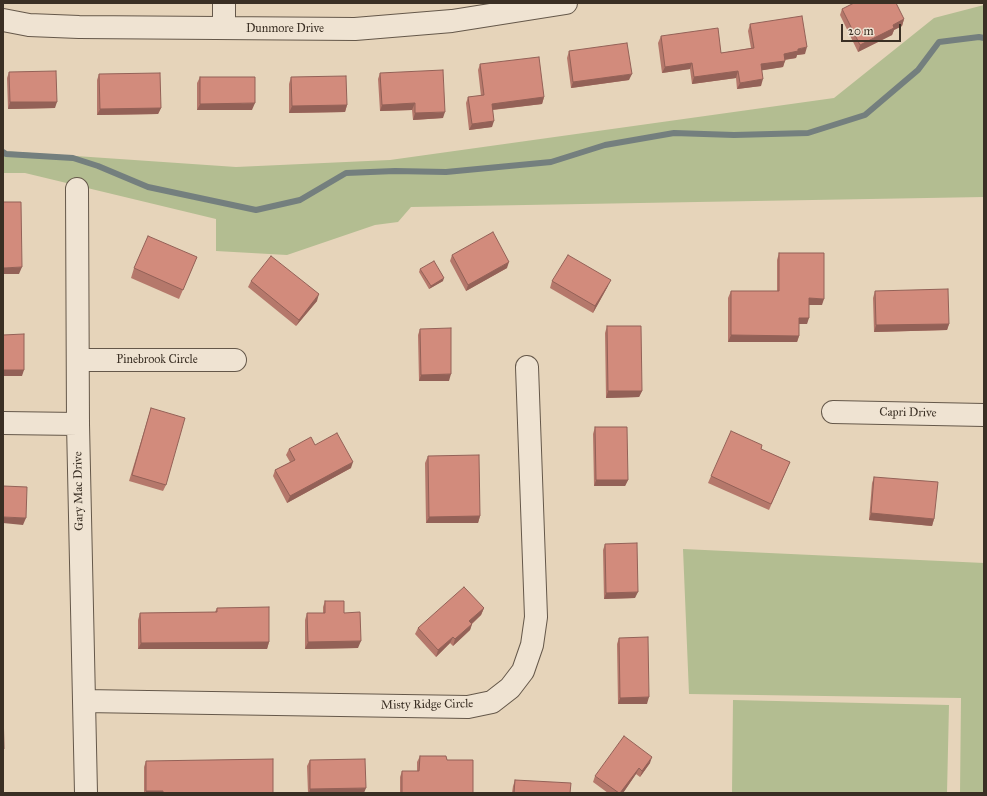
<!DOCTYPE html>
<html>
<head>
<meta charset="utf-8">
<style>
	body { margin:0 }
	#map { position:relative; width:987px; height:796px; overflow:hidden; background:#e6d4ba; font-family:"IM FELL Great Primer",serif }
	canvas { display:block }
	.frame { position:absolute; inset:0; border:4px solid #3a2f24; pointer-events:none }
	.scale { position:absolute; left:841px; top:24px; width:60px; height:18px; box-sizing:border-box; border:2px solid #3a2f24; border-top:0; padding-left:5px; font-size:12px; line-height:14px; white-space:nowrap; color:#3a2f24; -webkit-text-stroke:3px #efe3d2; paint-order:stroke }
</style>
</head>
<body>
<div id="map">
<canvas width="987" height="796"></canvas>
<div class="frame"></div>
<div class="scale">20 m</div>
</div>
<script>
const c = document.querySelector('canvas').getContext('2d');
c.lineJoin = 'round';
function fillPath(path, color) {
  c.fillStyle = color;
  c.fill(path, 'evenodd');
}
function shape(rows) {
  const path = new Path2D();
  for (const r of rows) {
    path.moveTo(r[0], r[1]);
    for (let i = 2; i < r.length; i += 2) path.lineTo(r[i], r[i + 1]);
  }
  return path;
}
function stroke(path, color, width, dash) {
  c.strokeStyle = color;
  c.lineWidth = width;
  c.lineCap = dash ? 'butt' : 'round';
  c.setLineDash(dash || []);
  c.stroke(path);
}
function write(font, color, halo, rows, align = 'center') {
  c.font = font + ' "IM FELL Great Primer",serif';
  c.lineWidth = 3.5;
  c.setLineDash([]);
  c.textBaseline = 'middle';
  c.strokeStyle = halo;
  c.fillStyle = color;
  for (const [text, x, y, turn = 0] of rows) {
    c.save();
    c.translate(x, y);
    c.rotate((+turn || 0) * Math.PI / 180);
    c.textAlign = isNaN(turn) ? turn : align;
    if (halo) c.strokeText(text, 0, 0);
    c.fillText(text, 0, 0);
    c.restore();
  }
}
fillPath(shape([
	[984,5,984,197,411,207,398,222,375,225,287,255,216,251,216,219,25,173,3,173,3,151,236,167,390,160,834,98,934,18],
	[683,549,984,563,984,793,960,793,961,698,689,694],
	[733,700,949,705,947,793,732,793]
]), '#b3bd91');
stroke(shape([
	[3,152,6,154,73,158,98,166,148,187,256,210,300,200,346,173,395,171,446,172,551,162,605,145,674,133,734,135,808,133,865,115,918,70,939,42,979,37,984,38]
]), '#747f7e', 6);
const minor = shape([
	[224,3,224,28],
	[3,20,29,25,79,27,355,29,452,21,566,3],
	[77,189,78,424,86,793],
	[79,360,235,360],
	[833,412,984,415],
	[3,423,78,424],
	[84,701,468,707,492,702,510,688,523,671,532,645,536,617,527,367]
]);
stroke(minor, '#65584a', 24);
stroke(minor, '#efe3d2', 22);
fillPath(shape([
	[842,9,904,19,902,26,894,30,892,35,858,52,840,15],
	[750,24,805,54,797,55,796,58,785,60,783,67,762,70,761,86,737,89,736,78,692,84,690,69,662,73,658,43,661,36,721,53,751,48,748,31],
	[569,51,629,80,571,88,567,58],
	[480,64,544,97,542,104,493,110,492,127,469,130,466,103,468,97,481,96,478,70],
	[9,72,55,108,8,109,7,78],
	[380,73,443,118,413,120,412,110,380,111,378,79],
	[99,74,161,108,158,114,97,115,97,80],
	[200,77,252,110,197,110,197,83],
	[291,77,347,105,345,112,289,113,289,84],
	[779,253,822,305,809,305,807,324,799,324,799,336,797,342,728,342,728,298,731,291,777,291,777,260],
	[452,255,507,268,466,291,450,261],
	[197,257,179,299,131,278,134,268],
	[420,269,443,281,429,289,419,272],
	[251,281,317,301,296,326,248,287],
	[552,281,608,286,593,313,550,288],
	[875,291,949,324,947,330,874,332,873,298],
	[607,326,642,391,639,397,606,398,605,333],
	[420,329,449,381,419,381,418,335],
	[151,408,166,485,163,491,129,481],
	[595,427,628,480,625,486,594,486,593,434],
	[315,445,351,468,287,503,273,476,275,470,290,462,286,455,289,449],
	[761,449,790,462,769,510,708,483,711,476],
	[428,456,480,516,478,523,426,523,425,463],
	[874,477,934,519,932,526,869,520,872,483],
	[605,544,635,598,604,599,603,550],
	[325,601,344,613,358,648,305,649,305,620,307,613,323,613,323,607],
	[217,608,269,642,267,649,138,649,138,620,140,613,215,612],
	[484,608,481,615,472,624,470,630,453,646,450,643,436,657,415,634,418,628],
	[619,638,647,704,618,704,617,644],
	[420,756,447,760,473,793,400,793,400,777,402,771,417,771,417,762],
	[310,760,364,793,308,793,307,766],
	[146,761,273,793,144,793,144,767],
	[650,763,640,777,636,774,623,793,608,793,593,782,595,776],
	[515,780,570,793,512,793,513,786]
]), '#b5786b');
fillPath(shape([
	[904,19,902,26,894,30,892,35,858,52,860,45,893,25],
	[807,47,805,54,797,55,796,58,782,60,784,54,798,49],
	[785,61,783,67,758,71,761,64],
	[692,63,690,69,662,73,665,67],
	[738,71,736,78,692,84,694,77],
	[632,74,629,80,571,88,573,82],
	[763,79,761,86,737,89,740,83],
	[544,97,542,104,490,110,492,104],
	[10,102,57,102,55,108,8,109],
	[255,103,252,110,197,110,200,104],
	[415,103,412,110,380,111,382,105],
	[347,105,345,112,289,113,292,106],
	[161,108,158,114,97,115,100,109],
	[445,112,443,118,413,120,415,113],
	[494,121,492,127,469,130,472,124],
	[509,262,507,268,466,291,468,285],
	[22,267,19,274,3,274,3,268],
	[444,278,443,281,429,289,431,286],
	[611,280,608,286,593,313,595,306],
	[319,294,317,301,296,326,299,320],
	[809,298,824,299,822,305,807,305],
	[799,318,809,318,807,324,797,324],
	[949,324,947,330,874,332,876,325],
	[731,335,799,336,797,342,728,342],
	[3,370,24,370,22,376,3,376],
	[451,374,449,381,419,381,421,375],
	[608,391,642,391,639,397,606,398],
	[353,462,351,468,287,503,290,496],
	[596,480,628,480,625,486,594,486],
	[871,513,934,519,932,526,869,520],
	[480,516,478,523,426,523,429,517],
	[3,517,26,518,23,525,3,523],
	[638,592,635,598,604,599,606,593],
	[484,608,481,615,467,628,469,621],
	[472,624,470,630,453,646,455,639],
	[453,637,450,643,436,657,438,650],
	[361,641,358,648,305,649,308,642],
	[269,642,267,649,138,649,141,643],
	[649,697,647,704,618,704,620,698],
	[652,757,650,763,640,777,642,771],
	[639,768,636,774,623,793,620,793],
	[366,788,364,793,309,793,310,789],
	[146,791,163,791,162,793,146,793]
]), '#936157');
const building = shape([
	[854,3,896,3,904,19,893,25,894,28,860,45,842,9,854,3],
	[802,16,807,47,798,49,798,51,784,54,785,61,761,64,763,79,740,83,738,71,694,77,692,63,665,67,661,36,718,28,721,53,754,48,750,24,802,16],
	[627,43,632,74,573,82,569,51,627,43],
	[539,57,544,97,492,104,494,121,472,124,468,97,484,95,480,64,539,57],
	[443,70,445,112,415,113,415,103,382,105,380,73,443,70],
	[56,71,57,102,10,102,9,72,56,71],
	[160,73,161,108,100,109,99,74,160,73],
	[346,76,347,105,292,106,291,77,346,76],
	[200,77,255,77,255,103,200,104,200,77],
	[3,202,21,202,22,267,3,268,3,202],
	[493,232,509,262,468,285,452,255,493,232],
	[148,236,197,257,183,290,134,268,148,236],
	[779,253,824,253,824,299,809,298,809,318,799,318,799,336,731,335,731,291,779,291,779,253],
	[568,255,611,280,595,306,552,281,568,255],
	[271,256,319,294,299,320,251,281,271,256],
	[434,261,444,278,431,286,420,269,434,261],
	[948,289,949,324,876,325,875,291,948,289],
	[607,326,641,326,642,391,608,391,607,326],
	[451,328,451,374,421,375,420,329,451,328],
	[24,334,24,370,3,370,3,335,24,334],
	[151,408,185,418,166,485,132,475,151,408],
	[595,427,627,427,628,480,596,480,595,427],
	[731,431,762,445,761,449,790,462,771,504,711,476,731,431],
	[337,433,353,462,290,496,275,470,295,460,289,449,311,437,315,445,337,433],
	[479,455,480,516,429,517,428,456,479,455],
	[874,477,938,482,934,519,871,513,874,477],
	[3,486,27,487,26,518,3,517,3,486],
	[637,543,638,592,606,593,605,544,637,543],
	[464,587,484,608,469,621,472,624,455,639,453,637,438,650,418,628,464,587],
	[325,601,344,601,344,613,360,612,361,641,308,642,307,613,325,613,325,601],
	[269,607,269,642,141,643,140,613,217,612,217,608,269,607],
	[648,637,649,697,620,698,619,638,648,637],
	[3,707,4,749,3,749,3,707],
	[624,736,652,757,642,771,639,768,620,793,619,793,595,776,624,736],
	[420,756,446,756,447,760,473,760,473,793,402,793,402,771,419,771,420,756],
	[273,759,273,793,163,793,163,791,146,791,146,761,273,759],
	[365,759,366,788,310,789,310,760,365,759],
	[515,780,571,783,570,793,514,793,515,780]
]);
fillPath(building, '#d28b7c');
stroke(building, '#936157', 1);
write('12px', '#3a2f24', '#efe3d2', [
	["Dunmore Drive",285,29],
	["Pinebrook Circle",157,360],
	["Capri Drive",908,413,1],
	["Gary Mac Drive",79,491,-91],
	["Misty Ridge Circle",427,705,-1]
]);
</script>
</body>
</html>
